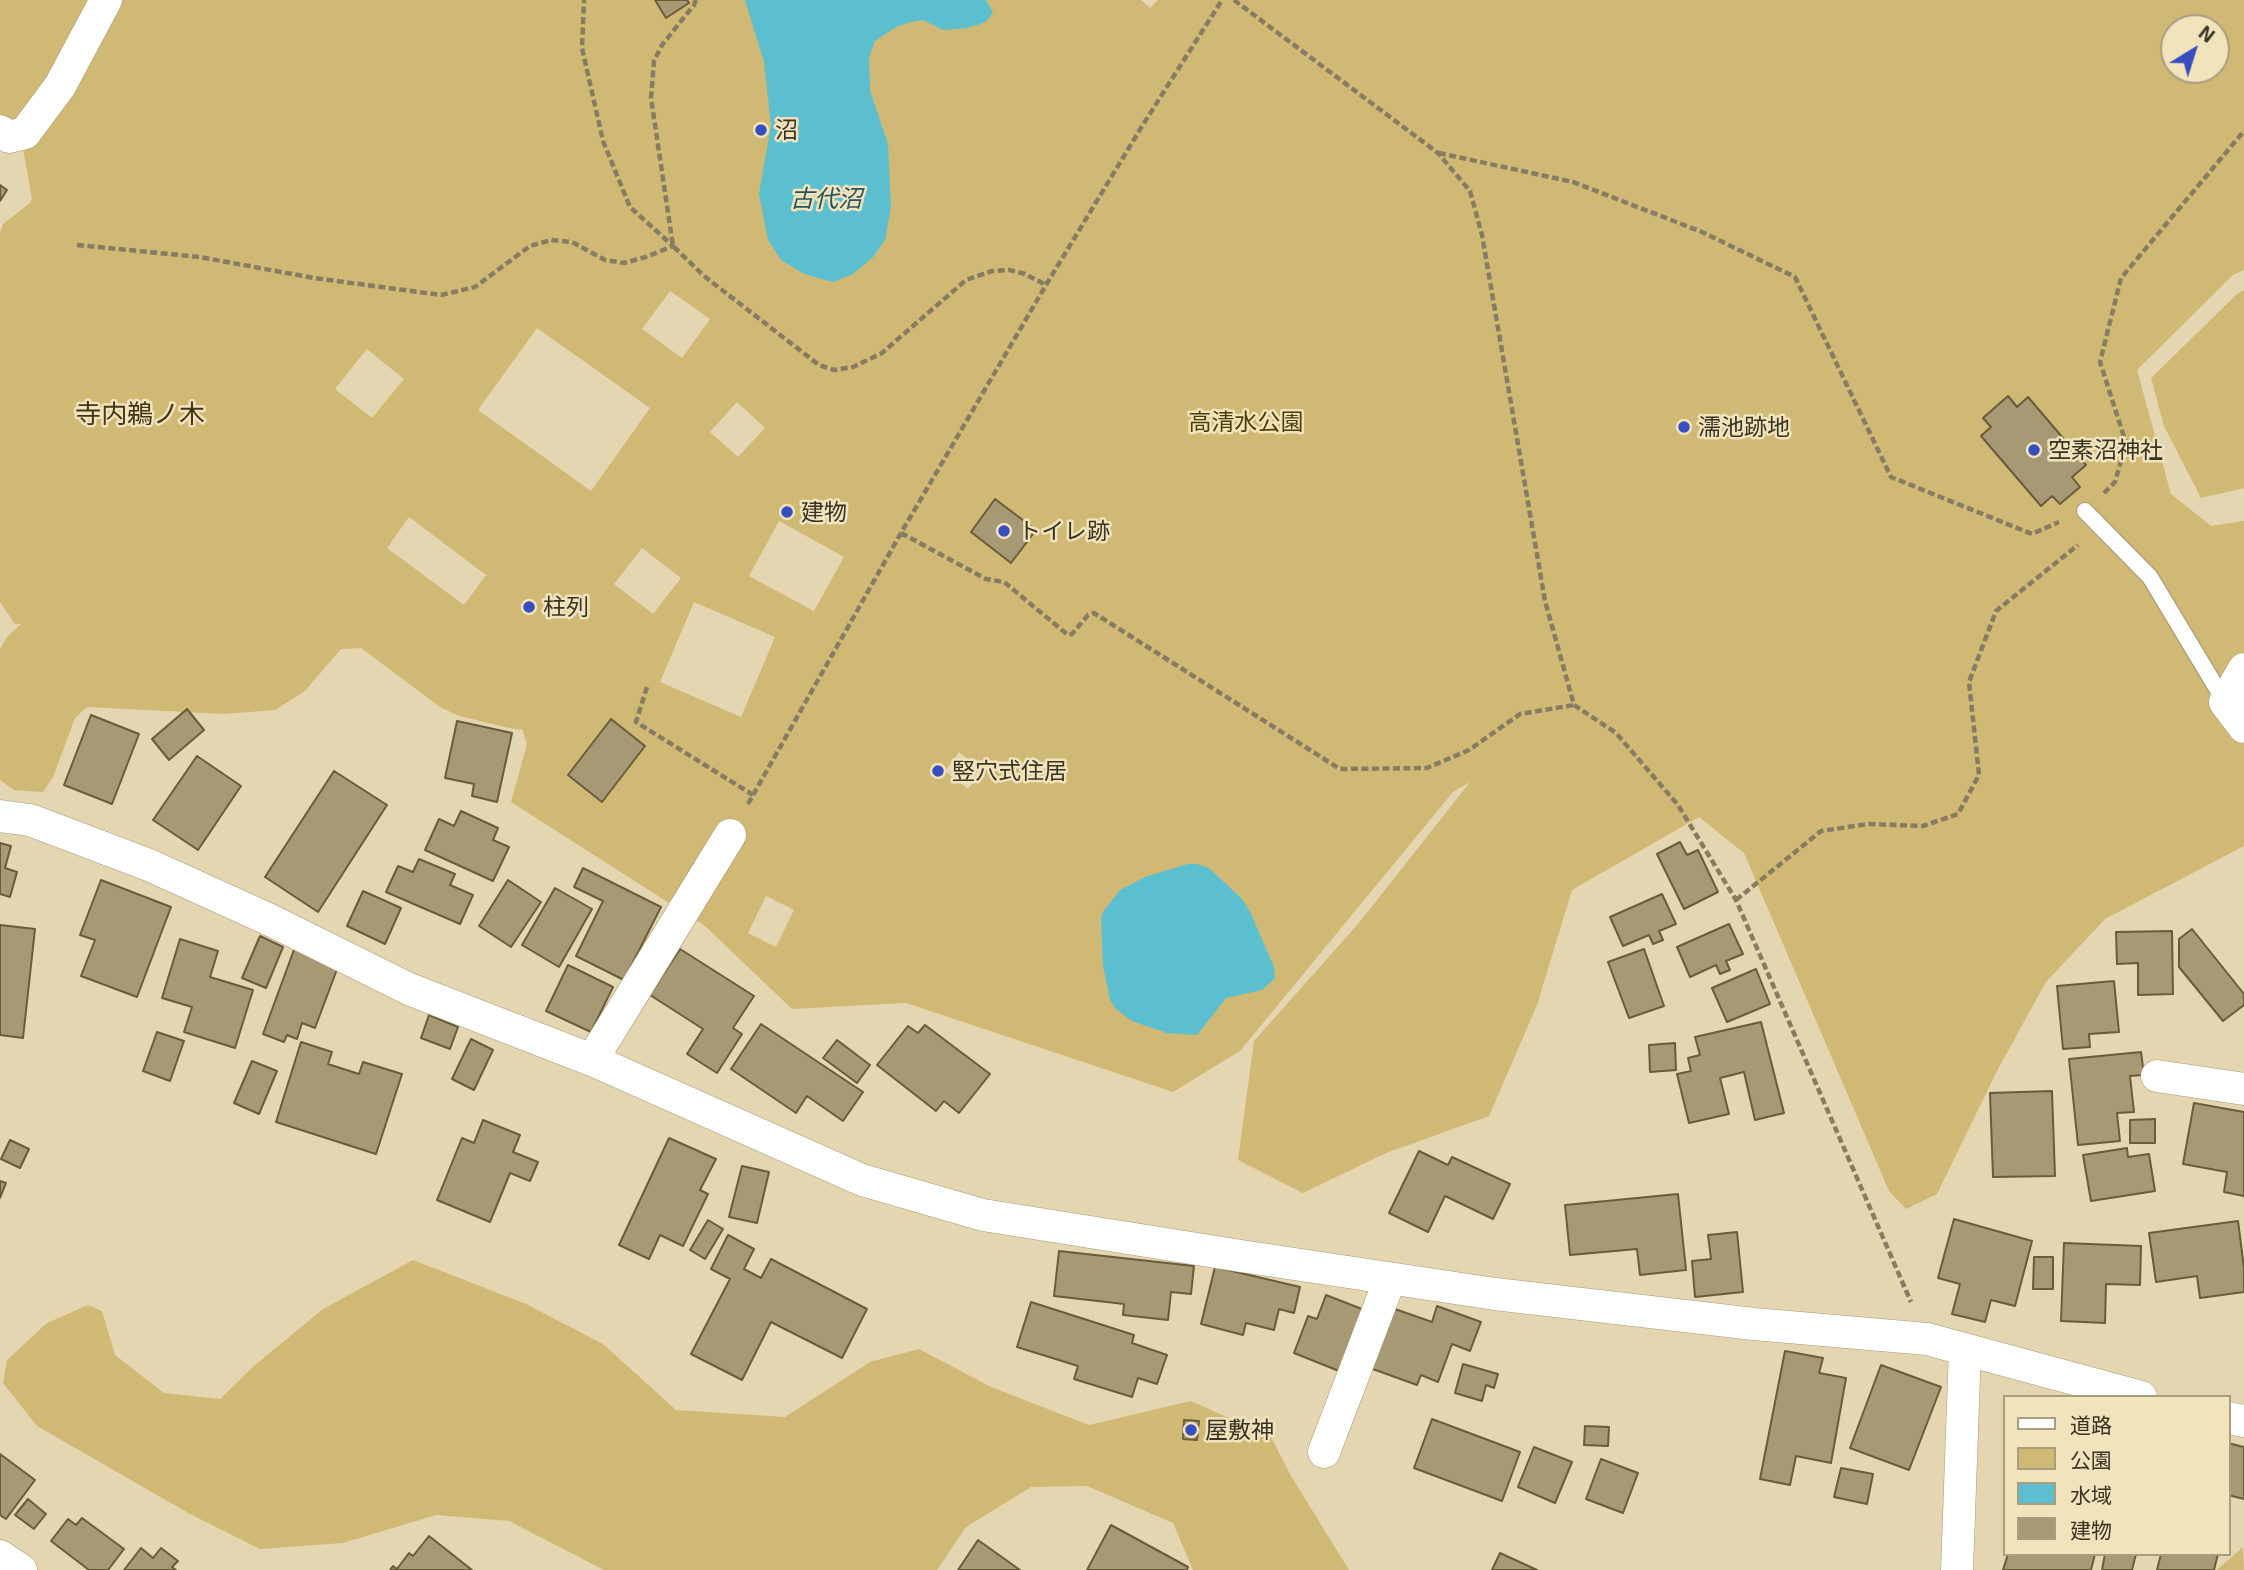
<!DOCTYPE html>
<html>
<head>
<meta charset="utf-8">
<style>
	body { margin:0 }
	#map { position:relative; width:2244px; height:1570px; overflow:hidden; background:#e4d6b0; font-family:"Exo 2","Noto Sans JP",sans-serif }
	canvas { display:block }
	.legend { position:absolute; left:2003px; top:1395px; width:228px; height:161px; box-sizing:border-box; background:#f1e3bc; border:2px solid #a79d7f; margin:0; padding:9px 12px; list-style:none; font-size:21px; color:#383323 }
	.legend li { display:flex; align-items:center; gap:14px; height:35px }
	.legend b { width:35px; border:2px solid #a79d7f }
	.north { position:absolute; left:2160px; top:14px; width:70px; height:70px; box-sizing:border-box; background:#f1e3bc; border:2px solid #a79d7f; border-radius:50%; rotate:38deg; font-size:19px; font-weight:700; line-height:28px; text-align:center; color:#383323 }
	.north::after { content:''; display:block; margin:auto; width:24px; height:32px; background:#384dbf; clip-path:polygon(50% 0,100% 100%,50% 72%,0 100%) }
</style>
</head>
<body>
<div id="map">
<canvas width="2244" height="1570"></canvas>
<ul class="legend">
<li><b style="height:9px;background:#fff"></b>道路</li>
<li><b style="height:19px;background:#d0b875"></b>公園</li>
<li><b style="height:19px;background:#5bbfd0"></b>水域</li>
<li><b style="height:19px;background:#a69974"></b>建物</li>
</ul>
<div class="north">N</div>
</div>
<script>
const c = document.querySelector('canvas').getContext('2d');
c.lineJoin = 'round';
function fillPath(path, color) {
  c.fillStyle = color;
  c.fill(path, 'evenodd');
}
function shape(rows) {
  const path = new Path2D();
  for (const r of rows) {
    path.moveTo(r[0], r[1]);
    for (let i = 2; i < r.length; i += 2) path.lineTo(r[i], r[i + 1]);
  }
  return path;
}
function stroke(path, color, width, dash) {
  c.strokeStyle = color;
  c.lineWidth = width;
  c.lineCap = dash ? 'butt' : 'round';
  c.setLineDash(dash || []);
  c.stroke(path);
}
function write(font, color, halo, rows, align = 'center') {
  c.font = font + ' "Exo 2","Noto Sans JP",sans-serif';
  c.lineWidth = 5;
  c.setLineDash([]);
  c.textBaseline = 'middle';
  c.strokeStyle = halo;
  c.fillStyle = color;
  for (const [text, x, y, turn = 0] of rows) {
    c.save();
    c.translate(x, y);
    c.rotate((+turn || 0) * Math.PI / 180);
    c.textAlign = isNaN(turn) ? turn : align;
    if (halo) c.strokeText(text, 0, 0);
    c.fillText(text, 0, 0);
    c.restore();
  }
}
fillPath(shape([
	[0,0,1141,0,1150,8,1158,0,2244,0,2244,270,2233,275,2137,370,2171,494,2211,526,2244,521,2244,846,2105,919,2046,982,1998,1069,1937,1194,1906,1209,1889,1191,1744,853,1699,817,1572,890,1537,1005,1489,1116,1386,1153,1303,1193,1238,1160,1254,1041,1358,924,1470,782,1453,792,1240,1051,1173,1092,906,1003,792,1009,705,926,511,802,527,744,522,729,518,730,459,716,440,707,361,648,341,649,305,691,275,710,224,714,87,707,75,718,53,777,43,792,14,790,0,780,0,649,7,637,21,624,15,624,0,602,0,233,3,224,30,203,32,198,20,133,0,117],
	[2174,28,2216,28,2216,70,2174,70],
	[670,291,710,319,682,358,642,329],
	[537,328,650,408,591,491,478,410],
	[367,349,404,379,372,418,335,389],
	[737,402,765,428,738,457,710,432],
	[409,517,486,575,464,605,387,548],
	[779,521,844,557,814,611,749,576],
	[642,548,681,578,653,614,614,584],
	[694,602,775,637,741,717,660,682],
	[959,752,983,771,968,789,945,771],
	[766,896,794,910,776,947,748,933],
	[2244,290,2244,488,2201,498,2164,426,2151,378,2237,294],
	[413,1260,526,1304,603,1344,676,1410,785,1417,870,1362,919,1349,991,1387,1089,1425,1191,1401,1271,1437,1291,1476,1349,1570,1193,1570,1173,1523,1087,1486,1031,1487,966,1527,937,1570,604,1570,509,1521,436,1515,343,1543,260,1549,190,1514,37,1426,3,1383,7,1360,47,1323,88,1305,102,1311,115,1355,164,1393,220,1399,255,1365,323,1309],
	[2243,1547,2244,1570,2217,1570]
]), '#d0b875');
fillPath(shape([
	[745,0,986,0,993,12,986,22,967,28,943,30,923,20,911,22,896,27,875,41,869,57,870,91,888,144,891,207,885,240,873,257,853,274,833,282,804,274,781,260,768,240,759,194,771,125,764,62],
	[1188,864,1197,864,1209,868,1243,900,1251,914,1274,967,1275,978,1262,990,1226,998,1197,1035,1167,1033,1132,1021,1116,1009,1110,1000,1103,966,1101,918,1103,912,1120,890,1145,877]
]), '#5bbfd0');
const building = shape([
	[655,0,687,0,689,3,666,18,655,0],
	[0,185,7,190,0,201,0,185],
	[2008,396,2017,407,2028,397,2086,465,2072,477,2080,487,2060,504,2052,496,2041,506,1981,436,1991,427,1983,418,2008,396],
	[995,499,1036,530,1011,563,971,532,995,499],
	[187,709,204,730,169,760,152,739,187,709],
	[91,715,139,734,112,804,64,785,91,715],
	[611,719,645,746,602,802,568,775,611,719],
	[457,721,512,733,497,802,472,796,474,784,445,778,457,721],
	[197,756,241,786,198,850,153,820,197,756],
	[334,771,387,805,318,912,265,877,334,771],
	[461,811,498,828,493,840,509,847,493,881,425,850,439,819,454,826,461,811],
	[1680,842,1687,855,1698,850,1718,892,1684,909,1657,854,1680,842],
	[0,843,11,846,5,868,17,872,10,897,0,894,0,843],
	[419,859,455,874,450,885,473,895,460,924,386,892,398,866,413,872,419,859],
	[583,868,661,907,624,980,576,956,603,901,574,887,583,868],
	[101,880,171,907,137,997,81,976,95,940,80,935,101,880],
	[508,880,541,902,511,947,479,926,508,880],
	[555,888,592,909,559,967,522,945,555,888],
	[363,891,401,908,385,944,347,926,363,891],
	[1662,894,1676,924,1659,931,1663,940,1653,944,1649,935,1623,946,1610,917,1662,894],
	[1729,924,1743,954,1726,961,1730,970,1720,974,1716,965,1690,977,1677,947,1729,924],
	[0,925,35,929,23,1038,0,1035,0,925],
	[2192,929,2244,994,2244,1005,2223,1021,2179,967,2179,939,2192,929],
	[2172,931,2173,994,2138,995,2138,963,2117,964,2116,932,2172,931],
	[260,936,283,947,266,988,242,978,260,936],
	[180,939,218,951,210,977,253,990,235,1048,184,1032,192,1007,162,998,180,939],
	[295,947,339,964,315,1028,302,1023,297,1039,287,1035,284,1042,263,1034,295,947],
	[680,949,754,996,733,1028,742,1034,717,1073,687,1054,703,1029,650,995,680,949],
	[1644,949,1664,1006,1629,1018,1608,962,1644,949],
	[568,965,613,987,591,1032,546,1011,568,965],
	[1756,969,1770,1004,1727,1022,1712,988,1756,969],
	[2114,981,2119,1032,2089,1034,2090,1047,2063,1049,2057,986,2114,981],
	[429,1015,458,1027,450,1049,421,1038,429,1015],
	[1761,1022,1784,1113,1755,1120,1744,1072,1720,1078,1729,1114,1689,1123,1677,1074,1691,1071,1688,1058,1700,1055,1695,1037,1761,1022],
	[761,1024,863,1092,843,1121,807,1096,796,1113,731,1069,761,1024],
	[925,1025,990,1074,959,1113,944,1101,936,1111,877,1065,908,1026,918,1033,925,1025],
	[157,1032,184,1041,170,1081,143,1071,157,1032],
	[471,1039,493,1050,474,1090,452,1079,471,1039],
	[837,1040,870,1065,857,1083,823,1058,837,1040],
	[301,1042,332,1052,328,1064,359,1074,363,1062,402,1074,376,1154,276,1122,301,1042],
	[1675,1043,1676,1070,1650,1072,1649,1045,1675,1043],
	[2141,1052,2144,1075,2130,1076,2134,1112,2117,1113,2120,1141,2078,1145,2069,1059,2141,1052],
	[252,1061,277,1071,259,1114,234,1103,252,1061],
	[2052,1091,2055,1176,1993,1177,1990,1093,2052,1091],
	[2194,1103,2244,1112,2244,1196,2224,1192,2227,1172,2183,1164,2194,1103],
	[2155,1119,2155,1143,2130,1143,2130,1120,2155,1119],
	[483,1120,520,1135,513,1152,538,1162,530,1181,510,1173,490,1222,437,1200,462,1138,474,1143,483,1120],
	[669,1138,716,1159,700,1190,708,1194,683,1246,660,1235,649,1259,619,1245,669,1138],
	[10,1140,29,1149,20,1168,1,1159,10,1140],
	[2127,1148,2128,1157,2149,1154,2155,1191,2091,1201,2083,1155,2127,1148],
	[1419,1151,1448,1165,1452,1157,1510,1184,1493,1219,1445,1196,1428,1232,1389,1213,1419,1151],
	[742,1166,769,1172,757,1223,729,1217,742,1166],
	[0,1181,6,1183,0,1198,0,1181],
	[1678,1194,1686,1270,1640,1275,1637,1249,1570,1255,1565,1205,1678,1194],
	[1954,1219,2032,1241,2015,1306,1991,1300,1985,1322,1952,1314,1960,1284,1938,1278,1954,1219],
	[708,1220,723,1229,705,1259,690,1250,708,1220],
	[2238,1221,2244,1268,2244,1292,2200,1298,2197,1276,2156,1282,2149,1233,2238,1221],
	[1737,1232,1743,1292,1695,1297,1692,1261,1711,1259,1708,1235,1737,1232],
	[728,1235,754,1249,744,1269,761,1278,771,1259,867,1309,842,1358,771,1322,742,1380,691,1354,730,1279,711,1269,728,1235],
	[2064,1243,2141,1246,2140,1285,2106,1284,2105,1323,2061,1321,2064,1243],
	[1059,1251,1194,1266,1191,1294,1171,1292,1168,1320,1123,1315,1124,1304,1054,1296,1059,1251],
	[2034,1257,2053,1257,2053,1289,2033,1289,2034,1257],
	[1215,1267,1300,1287,1294,1313,1279,1309,1274,1330,1246,1323,1243,1335,1201,1324,1215,1267],
	[1326,1295,1367,1311,1344,1373,1294,1353,1308,1316,1317,1319,1326,1295],
	[1031,1302,1134,1335,1132,1343,1167,1355,1157,1384,1138,1378,1132,1397,1074,1379,1078,1366,1017,1347,1031,1302],
	[1437,1306,1481,1322,1470,1351,1452,1344,1438,1382,1421,1375,1417,1385,1370,1368,1392,1308,1432,1322,1437,1306],
	[1785,1351,1823,1358,1819,1373,1846,1378,1831,1463,1796,1456,1790,1485,1760,1479,1785,1351],
	[1463,1364,1498,1374,1494,1388,1486,1385,1482,1401,1455,1393,1463,1364],
	[1881,1365,1941,1387,1909,1470,1850,1448,1881,1365],
	[1432,1419,1520,1452,1502,1501,1414,1468,1432,1419],
	[1184,1420,1199,1421,1197,1440,1183,1439,1184,1420],
	[1585,1426,1609,1427,1608,1446,1584,1445,1585,1426],
	[2228,1443,2244,1447,2244,1499,2228,1495,2228,1443],
	[1534,1447,1572,1462,1555,1503,1518,1487,1534,1447],
	[0,1454,35,1480,6,1519,0,1515,0,1454],
	[1601,1459,1638,1473,1623,1513,1586,1499,1601,1459],
	[1841,1468,1873,1474,1867,1504,1834,1497,1841,1468],
	[28,1499,46,1514,34,1529,15,1515,28,1499],
	[82,1518,124,1549,108,1570,89,1570,51,1541,68,1519,76,1525,82,1518],
	[1111,1525,1188,1567,1187,1570,1087,1570,1111,1525],
	[429,1536,472,1570,390,1570,393,1566,397,1569,409,1553,413,1556,429,1536],
	[978,1540,1020,1570,958,1570,978,1540],
	[141,1548,153,1558,161,1548,178,1561,172,1567,176,1570,124,1570,141,1548],
	[1500,1553,1537,1570,1492,1570,1500,1553],
	[2008,1554,2095,1554,2091,1570,2003,1570,2008,1554],
	[2105,1554,2136,1554,2132,1570,2102,1570,2105,1554],
	[2161,1554,2218,1554,2214,1570,2157,1570,2161,1554]
]);
fillPath(building, '#a69974');
stroke(building, '#695c3a', 2);
const service = shape([
	[2085,511,2150,577,2225,702]
]);
const minor = shape([
	[0,131,9,137,25,133,60,86,106,0],
	[2244,669,2225,702,2244,727],
	[0,816,30,820,149,865,268,919,409,989,592,1060,862,1180,983,1215,1241,1256,1495,1294,1754,1324,1927,1339,2141,1397],
	[592,1060,730,835],
	[2157,1076,2244,1089],
	[2228,1418,2244,1421],
	[1324,1452,1390,1279],
	[0,1556,21,1570],
	[1957,1570,1965,1349]
]);
stroke(service, '#a69974', 18);
stroke(minor, '#a69974', 33);
stroke(shape([
	[696,0,694,5,662,45,654,61,651,98,673,246,704,276,819,365,834,370,853,367,882,353,966,280,992,271,1010,270,1025,274,1046,285],
	[1234,0,1438,153,1470,191,1482,235,1545,601,1574,705,1616,733,1678,805,1736,900,1911,1302],
	[1439,153,1573,182,1702,232,1795,277,1891,477,2032,534,2059,522],
	[77,245,200,257,314,278,441,295,475,287,530,246,551,240,572,242,605,260,624,263,646,257,673,246,630,207,603,141,582,48,584,0],
	[2104,493,2115,482,2126,443,2100,362,2121,278,2244,131],
	[901,533,986,579,1004,582,1068,635,1072,634,1088,615,1094,613,1340,769,1427,768,1469,750,1520,714,1574,705],
	[647,687,636,722,753,795],
	[748,804,901,533,1046,285,1144,123,1222,0],
	[1736,900,1821,831,1869,824,1923,826,1958,814,1979,775,1969,682,1996,611,2078,545]
]), '#857c62', 4.5, [7, 3.5]);
stroke(service, '#fff', 16);
stroke(minor, '#fff', 32);
for (const [x, y, r, color] of [
	[761,130,7,"#384dbf"],
	[1684,427,7,"#384dbf"],
	[2034,450,7,"#384dbf"],
	[787,512,7,"#384dbf"],
	[1004,531,7,"#384dbf"],
	[529,607,7,"#384dbf"],
	[938,771,7,"#384dbf"],
	[1191,1430,7,"#384dbf"]
]) {
  const dot = new Path2D();
  dot.arc(x, y, r, 0, 2 * Math.PI);
  c.fillStyle = color;
  c.fill(dot);
  stroke(dot, '#f1e3bc', 2.5);
}
write('23px', '#383323', '#f1e3bc', [
	["沼",775,130],
	["濡池跡地",1698,427],
	["空素沼神社",2048,450],
	["建物",801,512],
	["トイレ跡",1018,531],
	["柱列",543,607],
	["竪穴式住居",952,771],
	["屋敷神",1205,1430]
], 'left');
write('23px', '#4d3c00', '#f1e3bc', [
	["高清水公園",1246,422]
]);
write('italic 24px', '#29555d', '#f1e3bc', [
	["古代沼",826,199]
]);
write('26px', '#423614', '#f1e3bc', [
	["寺内鵜ノ木",140,414]
]);
</script>
</body>
</html>
